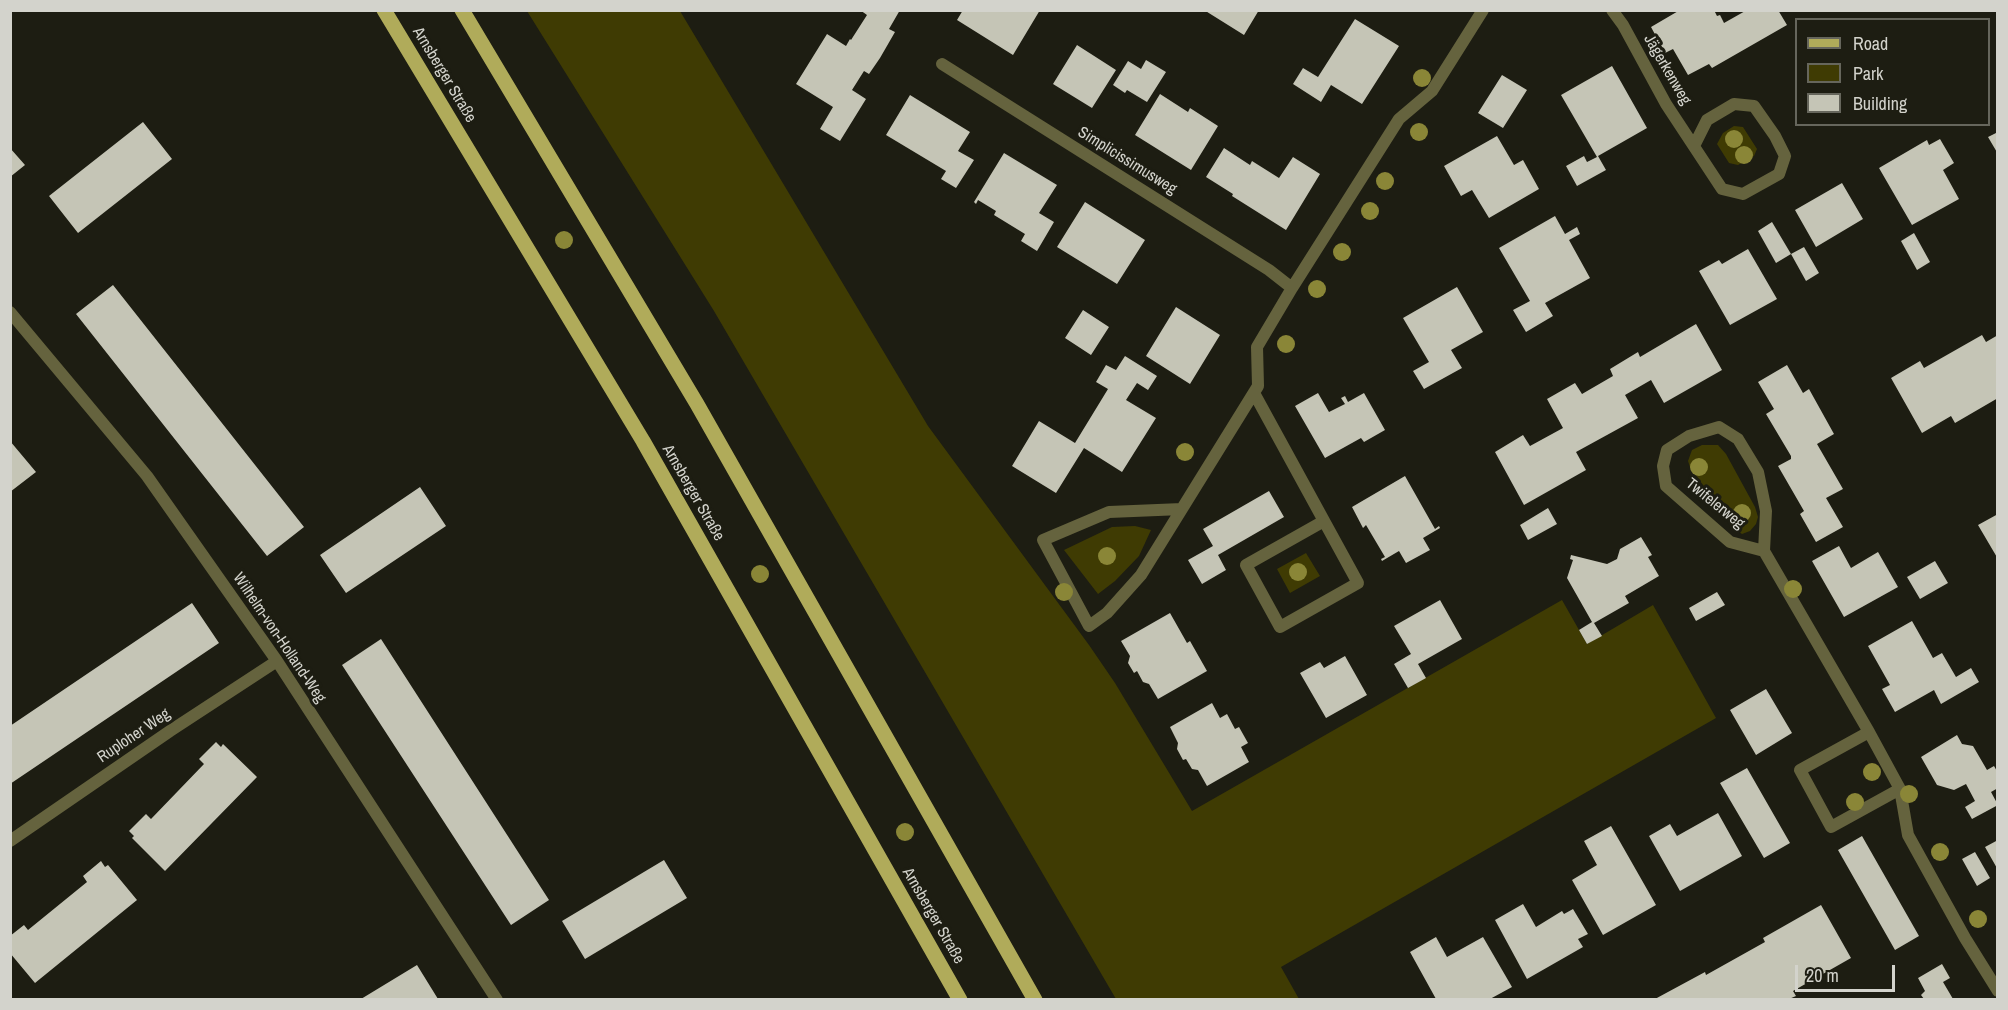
<!DOCTYPE html>
<html>
<head>
<meta charset="utf-8">
<style>
	body { margin:0 }
	#map { position:relative; width:2008px; height:1010px; overflow:hidden; background:#1d1d12; font-family:"Archivo Narrow",sans-serif }
	canvas { display:block }
	.frame { position:absolute; inset:0; border:12px solid #d3d3cc; pointer-events:none }
	.legend { position:absolute; left:1795px; top:18px; width:195px; height:108px; box-sizing:border-box; background:#1d1d12; border:2px solid #66665c; margin:0; padding:8px 10px; list-style:none; font-size:18px; color:#d3d3cc }
	.legend li { display:flex; align-items:center; gap:12px; height:30px }
	.legend b { width:30px; border:2px solid #66665c }
	.scale { position:absolute; left:1795px; top:965px; width:100px; height:27px; box-sizing:border-box; border:3px solid #d3d3cc; border-top:0; padding-left:8px; font-size:18px; line-height:21px; white-space:nowrap; color:#d3d3cc; -webkit-text-stroke:4px #1d1d12; paint-order:stroke }
</style>
</head>
<body>
<div id="map">
<canvas width="2008" height="1010"></canvas>
<div class="frame"></div>
<ul class="legend">
<li><b style="height:8px;background:#b0ab5a"></b>Road</li>
<li><b style="height:16px;background:#3f3b03"></b>Park</li>
<li><b style="height:16px;background:#c5c5b6"></b>Building</li>
</ul>
<div class="scale">20 m</div>
</div>
<script>
const c = document.querySelector('canvas').getContext('2d');
c.lineJoin = 'round';
function fillPath(path, color) {
  c.fillStyle = color;
  c.fill(path, 'evenodd');
}
function shape(rows) {
  const path = new Path2D();
  for (const r of rows) {
    path.moveTo(r[0], r[1]);
    for (let i = 2; i < r.length; i += 2) path.lineTo(r[i], r[i + 1]);
  }
  return path;
}
function stroke(path, color, width, dash) {
  c.strokeStyle = color;
  c.lineWidth = width;
  c.lineCap = dash ? 'butt' : 'round';
  c.setLineDash(dash || []);
  c.stroke(path);
}
function write(font, color, halo, rows, align = 'center') {
  c.font = font + ' "Archivo Narrow",sans-serif';
  c.lineWidth = 6;
  c.setLineDash([]);
  c.textBaseline = 'middle';
  c.strokeStyle = halo;
  c.fillStyle = color;
  for (const [text, x, y, turn = 0] of rows) {
    c.save();
    c.translate(x, y);
    c.rotate((+turn || 0) * Math.PI / 180);
    c.textAlign = isNaN(turn) ? turn : align;
    if (halo) c.strokeText(text, 0, 0);
    c.fillText(text, 0, 0);
    c.restore();
  }
}
fillPath(shape([
	[527,11,680,11,928,426,1089,645,1115,683,1192,811,1562,600,1587,644,1653,605,1716,718,1281,967,1299,999,1116,999,714,311],
	[1734,126,1743,127,1757,149,1754,156,1738,165,1729,163,1717,144,1723,133],
	[1702,445,1718,445,1726,454,1755,507,1758,517,1756,524,1750,531,1742,534,1734,528,1690,467,1688,461,1692,450],
	[1135,526,1151,530,1139,556,1115,581,1098,594,1064,550,1112,527],
	[1306,553,1320,576,1290,593,1277,569]
]), '#3f3b03');
fillPath(shape([
	[860,10,900,10,889,29,895,32,880,58,869,74,864,71,852,90,866,99,840,141,820,129,833,107,796,84,827,34,846,46,850,39,851,40,867,15],
	[963,10,1040,10,1013,55,957,20],
	[1204,10,1259,10,1244,35],
	[1680,10,1714,10,1717,16,1720,15,1724,23,1747,10,1778,10,1787,25,1712,68,1709,64,1688,75,1673,49,1665,53,1651,27],
	[1355,19,1399,46,1362,104,1331,85,1321,102,1293,84,1303,68,1318,77],
	[1077,45,1116,70,1092,108,1053,84],
	[1146,60,1166,72,1147,102,1127,90,1125,93,1113,85,1128,61,1141,69],
	[1612,66,1647,128,1598,156,1606,170,1577,186,1566,166,1584,156,1587,162,1597,157,1561,95],
	[1502,75,1527,90,1503,128,1478,113],
	[1160,94,1188,112,1190,108,1218,126,1191,170,1135,135],
	[910,95,970,132,958,151,974,160,956,188,941,179,946,171,886,135],
	[143,122,172,159,78,233,49,196],
	[1998,132,1998,154,1988,137],
	[1497,136,1514,165,1523,160,1539,189,1489,218,1472,190,1461,196,1444,166],
	[1940,139,1954,163,1943,170,1959,199,1912,225,1879,168,1927,140,1929,145],
	[10,148,25,165,10,177],
	[1224,148,1250,165,1252,161,1279,178,1293,157,1320,174,1286,230,1232,196,1233,194,1206,177],
	[1004,153,1057,185,1039,213,1054,222,1037,251,1021,241,1025,234,994,215,996,211,978,200,976,204,974,202],
	[1842,183,1863,219,1816,247,1795,210],
	[1085,202,1145,240,1117,284,1057,247],
	[1555,216,1565,234,1577,227,1580,234,1569,240,1590,278,1545,303,1553,316,1526,332,1513,310,1530,301,1499,248],
	[1772,222,1791,254,1776,263,1758,231],
	[1914,233,1930,262,1917,270,1901,241],
	[1804,247,1819,273,1806,281,1791,254],
	[1748,249,1777,299,1730,325,1699,271,1719,260,1722,264],
	[113,285,304,527,267,556,76,314],
	[1457,287,1483,332,1451,350,1462,368,1424,389,1413,371,1429,362,1403,318],
	[1176,307,1220,335,1190,384,1146,356],
	[1083,310,1109,327,1091,355,1065,338],
	[1696,324,1722,370,1664,403,1651,380,1625,395,1638,418,1576,452,1586,470,1524,505,1495,452,1523,435,1530,446,1563,428,1547,399,1575,383,1582,394,1613,376,1610,369,1638,352,1640,357],
	[1982,335,1986,342,1998,335,1998,398,1955,423,1951,416,1922,433,1891,378,1920,361,1924,368],
	[1125,356,1157,376,1148,390,1137,383,1126,400,1156,418,1122,472,1084,448,1056,493,1012,466,1039,421,1075,443,1108,389,1096,382,1106,365,1116,370],
	[1787,365,1803,393,1809,389,1834,434,1817,444,1843,489,1826,498,1843,527,1816,542,1800,514,1804,511,1778,466,1791,459,1791,456,1766,414,1774,409,1758,382],
	[1318,393,1329,412,1345,404,1341,398,1345,396,1348,402,1364,393,1385,430,1364,442,1361,438,1325,458,1295,406],
	[10,441,36,472,10,492],
	[1405,476,1435,529,1439,526,1440,528,1423,538,1430,550,1406,563,1399,551,1382,561,1381,559,1385,557,1366,525,1363,528,1352,507],
	[420,487,446,526,346,593,320,555],
	[1269,491,1284,517,1218,555,1226,570,1202,584,1188,560,1213,546,1203,529],
	[1548,508,1557,524,1528,540,1520,525],
	[1998,514,1998,559,1978,525],
	[1641,537,1652,555,1648,557,1659,576,1625,596,1629,603,1594,623,1602,636,1587,644,1579,630,1592,622,1567,578,1573,560,1570,559,1571,555,1607,564,1617,559,1620,549],
	[1839,546,1851,568,1878,552,1898,587,1844,617,1812,561],
	[1935,561,1948,583,1920,599,1907,577],
	[1717,592,1725,605,1696,621,1689,608],
	[1440,600,1462,639,1418,664,1426,678,1408,688,1394,664,1411,654,1394,626],
	[192,603,219,643,10,784,10,726],
	[1170,613,1187,643,1190,641,1207,671,1158,699,1149,684,1143,682,1137,671,1134,673,1128,663,1130,656,1121,641],
	[1912,621,1933,658,1942,653,1956,677,1971,668,1979,682,1941,704,1934,690,1895,712,1882,689,1890,685,1868,646],
	[381,639,549,900,511,925,342,665],
	[1345,656,1367,695,1326,718,1300,673,1320,662,1324,668],
	[1766,689,1792,733,1756,755,1730,710],
	[1212,703,1220,718,1227,714,1235,729,1239,727,1248,743,1241,747,1249,762,1207,786,1198,770,1192,769,1186,759,1183,760,1177,749,1178,743,1170,727],
	[1957,735,1962,744,1973,746,1987,770,1994,766,1998,773,1998,788,1991,792,1998,805,1972,819,1965,807,1975,801,1966,784,1954,790,1937,785,1921,757],
	[216,742,221,747,223,744,257,777,165,871,132,838,134,836,129,831,146,814,151,819,204,764,199,759],
	[1747,768,1790,843,1764,858,1720,783],
	[1718,813,1742,856,1680,891,1649,836,1670,824,1677,836],
	[1611,826,1656,905,1603,935,1572,880,1597,865,1584,841],
	[1862,836,1919,936,1895,950,1838,850],
	[1998,840,1998,870,1985,847],
	[1975,852,1990,878,1977,886,1962,859],
	[664,860,687,898,585,959,562,921],
	[101,861,105,867,108,865,137,900,35,983,10,953,10,936,24,925,28,930,87,882,83,876],
	[1523,904,1536,927,1562,911,1564,914,1573,909,1588,934,1578,939,1583,947,1527,979,1495,920],
	[1821,905,1851,958,1793,991,1796,996,1789,999,1655,999,1705,972,1706,975,1765,942,1763,938],
	[1436,937,1447,957,1483,937,1512,987,1490,999,1436,999,1410,952],
	[1942,964,1950,978,1943,982,1953,999,1924,999,1921,995,1925,991,1918,978],
	[417,965,438,999,361,999]
]), '#c5c5b6');
stroke(shape([
	[1612,10,1623,25,1666,104,1722,189,1743,194,1779,174,1785,156,1775,136,1754,106,1734,104,1707,120,1694,146],
	[942,64,1269,270,1292,288],
	[10,312,147,476,277,661,497,1000],
	[1254,393,1358,583,1280,627,1246,565,1324,521],
	[1182,509,1109,512,1043,540,1089,626,1107,613,1141,575,1258,386,1257,347,1292,288,1399,119,1432,91,1483,10],
	[1764,551,1730,542,1666,486,1663,466,1667,450,1689,436,1719,427,1738,439,1758,472,1766,511,1764,551,1869,732,1900,789,1908,835,1965,938,1998,991],
	[1869,732,1800,770,1831,827,1900,789],
	[10,841,170,731,277,661]
]), '#65633e', 12);
stroke(shape([
	[384,10,643,441,960,1000],
	[462,10,697,404,1035,1000]
]), '#b0ab5a', 15);
c.fillStyle = '#8a8637';
for (const [x, y] of [
	[1422,78],
	[1419,132],
	[1734,139],
	[1744,155],
	[1385,181],
	[1370,211],
	[564,240],
	[1342,252],
	[1317,289],
	[1286,344],
	[1185,452],
	[1699,467],
	[1742,513],
	[1107,556],
	[1298,572],
	[760,574],
	[1793,589],
	[1064,592],
	[1872,772],
	[1909,794],
	[1855,802],
	[905,832],
	[1940,852],
	[1978,919]
]) {
  c.beginPath();
  c.arc(x, y, 9, 0, 2 * Math.PI);
  c.fill();
}
write('16px', '#d3d3cc', '#1d1d12', [
	["Jägerkenweg",1667,70,60],
	["Arnsberger Straße",444,75,59],
	["Simplicissimusweg",1127,161,32],
	["Arnsberger Straße",693,493,60],
	["Twifelerweg",1715,504,39],
	["Wilhelm-von-Holland-Weg",279,638,56],
	["Ruploher Weg",134,736,-34],
	["Arnsberger Straße",933,916,60]
]);
</script>
</body>
</html>
